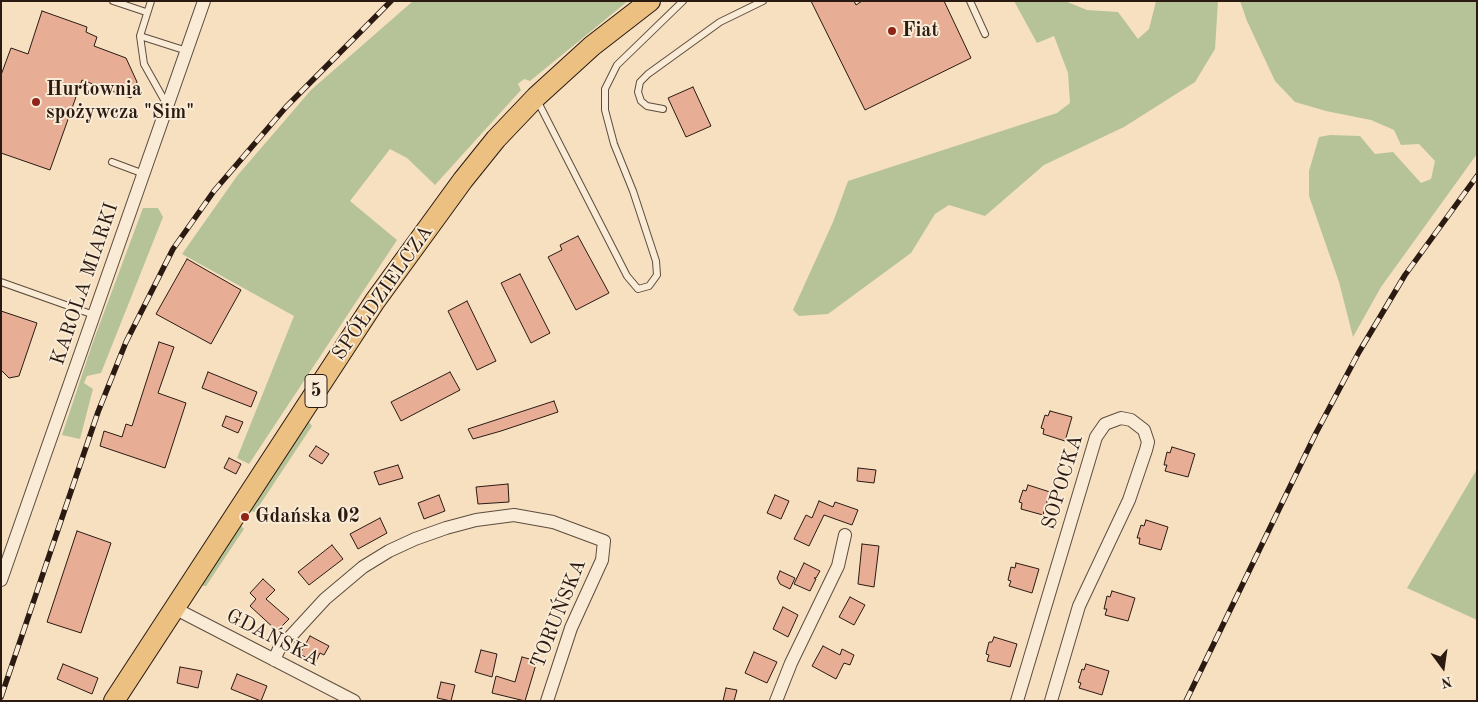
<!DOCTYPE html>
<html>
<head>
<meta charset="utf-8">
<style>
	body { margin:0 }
	#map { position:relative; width:1478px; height:702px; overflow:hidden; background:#f6e0c0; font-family:"Old Standard TT",serif }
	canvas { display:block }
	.frame { position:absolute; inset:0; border:2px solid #2a1a12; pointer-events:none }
	.north { position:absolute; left:1418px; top:642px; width:50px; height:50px; -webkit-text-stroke:4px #f9ebd6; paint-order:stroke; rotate:166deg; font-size:14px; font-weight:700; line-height:20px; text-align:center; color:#2a1a12 }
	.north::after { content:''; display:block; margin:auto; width:18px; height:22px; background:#2a1a12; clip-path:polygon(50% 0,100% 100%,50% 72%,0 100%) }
</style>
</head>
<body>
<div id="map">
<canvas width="1478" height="702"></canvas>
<div class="frame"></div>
<div class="north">N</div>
</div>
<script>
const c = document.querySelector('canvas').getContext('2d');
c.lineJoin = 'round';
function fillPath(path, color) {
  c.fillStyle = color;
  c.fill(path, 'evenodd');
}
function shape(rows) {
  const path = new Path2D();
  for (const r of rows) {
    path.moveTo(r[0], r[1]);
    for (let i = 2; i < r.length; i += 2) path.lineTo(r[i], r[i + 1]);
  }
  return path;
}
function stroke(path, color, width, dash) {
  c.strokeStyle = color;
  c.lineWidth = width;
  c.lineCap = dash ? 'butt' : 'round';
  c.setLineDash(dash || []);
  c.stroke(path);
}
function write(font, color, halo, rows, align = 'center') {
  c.font = font + ' "Old Standard TT",serif';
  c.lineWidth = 4;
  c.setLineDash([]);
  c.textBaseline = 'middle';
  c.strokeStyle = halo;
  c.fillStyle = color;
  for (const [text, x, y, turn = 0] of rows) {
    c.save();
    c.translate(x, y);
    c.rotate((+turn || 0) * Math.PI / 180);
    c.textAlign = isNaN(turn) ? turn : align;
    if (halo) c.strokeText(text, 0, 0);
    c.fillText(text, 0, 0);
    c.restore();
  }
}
fillPath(shape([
	[413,1,628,1,530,81,524,79,518,84,521,90,435,185,407,158,390,149,350,201,397,240,249,464,237,458,294,316,182,254,237,176,311,90],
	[1014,1,1065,1,1087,10,1118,12,1138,39,1149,29,1156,1,1218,1,1215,49,1195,82,1124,127,1044,165,985,216,949,205,935,214,911,253,828,314,799,316,793,310,833,222,848,181,1057,113,1070,103,1068,73,1054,36,1037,43],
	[1240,1,1477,1,1477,154,1381,287,1353,337,1339,282,1309,196,1309,171,1319,137,1330,135,1360,136,1375,154,1393,152,1421,183,1431,179,1435,161,1419,144,1401,145,1394,130,1371,120,1326,111,1295,102,1275,81,1247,21],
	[143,208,158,208,163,217,101,373,87,376,84,383,93,389,80,439,62,435,93,342],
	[308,421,312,426,255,512,250,511],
	[1477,469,1477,620,1407,588],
	[240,525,244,529,206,586,204,586,201,584]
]), '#b6c398');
const building = shape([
	[811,1,854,1,856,5,862,1,944,1,971,58,865,110,811,1],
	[42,11,87,27,86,32,97,37,94,46,126,58,137,82,131,98,82,80,50,170,1,153,1,75,11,48,28,54,42,11],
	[693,87,711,126,686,137,668,98,693,87],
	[578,236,609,293,576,310,548,257,562,250,560,245,578,236],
	[187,259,241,290,211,344,156,314,187,259],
	[520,274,550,333,531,343,501,283,520,274],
	[467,301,496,361,477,370,448,311,467,301],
	[1,311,37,323,19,376,9,378,1,370,1,311],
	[159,342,174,347,158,393,186,403,165,468,100,446,104,431,122,437,126,424,132,426,159,342],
	[208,372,257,392,251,407,202,388,208,372],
	[450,372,460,390,401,421,391,402,450,372],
	[554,401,558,412,501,431,473,439,468,429,554,401],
	[1050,411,1072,417,1065,441,1043,434,1044,429,1041,428,1045,415,1048,416,1050,411],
	[226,416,243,422,238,433,222,426,226,416],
	[316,446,329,454,322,464,309,456,316,446],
	[1172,447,1195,454,1188,477,1165,471,1167,465,1164,465,1167,452,1170,453,1172,447],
	[229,458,241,464,236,474,224,468,229,458],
	[398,465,403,478,379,485,374,472,398,465],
	[858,468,876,470,874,483,857,481,858,468],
	[508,484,509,502,478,504,476,487,508,484],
	[1028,485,1050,492,1043,515,1021,509,1022,503,1019,502,1023,490,1026,491,1028,485],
	[439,495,445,511,424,519,418,503,439,495],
	[775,495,789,501,781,519,767,513,775,495],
	[819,501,833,507,835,502,858,510,852,525,824,515,809,546,794,539,806,515,812,518,819,501],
	[380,518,387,533,358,549,350,534,380,518],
	[1146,520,1168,527,1161,550,1139,544,1140,538,1137,538,1141,525,1144,526,1146,520],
	[77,531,111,543,81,633,47,622,77,531],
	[862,544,879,546,874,587,858,584,862,544],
	[332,545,343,559,309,585,298,572,332,545],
	[804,563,820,571,816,578,814,578,816,579,810,591,794,584,804,563],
	[1016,563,1039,569,1032,593,1009,586,1011,581,1008,580,1011,567,1015,568,1016,563],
	[780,571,795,578,790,589,780,584,777,578,780,571],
	[263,579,275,590,266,599,289,619,277,631,250,606,256,599,250,593,263,579],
	[1112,591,1135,598,1128,621,1105,615,1107,609,1104,609,1107,596,1110,597,1112,591],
	[850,597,865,605,854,625,839,617,850,597],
	[783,607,798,615,788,637,773,629,783,607],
	[310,636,329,646,324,655,320,653,315,663,300,654,310,636],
	[994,637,1017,644,1010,667,987,661,989,655,986,654,989,642,992,642,994,637],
	[823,646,840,655,842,649,854,655,850,665,844,663,836,679,812,666,823,646],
	[481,650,497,654,492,677,475,672,481,650],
	[754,652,777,662,767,683,745,673,754,652],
	[522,657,537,661,525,701,492,693,496,676,515,682,522,657],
	[63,664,98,678,92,694,57,679,63,664],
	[1086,664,1109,671,1102,695,1079,688,1081,683,1078,682,1082,669,1084,670,1086,664],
	[180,667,202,671,198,688,177,683,180,667],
	[237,674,267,686,261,701,231,689,237,674],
	[441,682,455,685,451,701,437,698,441,682],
	[726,688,737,690,734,701,723,701,726,688]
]);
fillPath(building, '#e7ae95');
stroke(building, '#2a1a12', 1);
const lane = shape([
	[113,1,146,12],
	[970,1,985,34],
	[140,36,151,1],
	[537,100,627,276,638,289,649,286,657,275,656,261,633,191,614,144,605,110,605,89,617,65,683,1],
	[167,105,144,64,140,36,187,51],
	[663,109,647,106,641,101,638,92,640,82,648,74,720,22,763,1],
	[112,162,144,174],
	[1,282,94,315]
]);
const street = shape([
	[1,580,204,1],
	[174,608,354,701],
	[274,660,279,649,325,599,363,567,389,551,415,539,446,528,476,520,514,515,553,522,604,541,602,560,571,628,547,701],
	[776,701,791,663,838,566,845,535],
	[1017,701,1096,437,1105,424,1121,418,1131,420,1144,430,1148,442,1146,450,1129,500,1079,606,1051,701]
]);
const primary = shape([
	[114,701,375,301,463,180,496,139,536,97,592,46,650,1]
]);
stroke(lane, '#5d4c3e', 8);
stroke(street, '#5d4c3e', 14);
stroke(primary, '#2a1a12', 22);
stroke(lane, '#f9ebd6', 6);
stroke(street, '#f9ebd6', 12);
stroke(primary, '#ebc080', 20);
const rail = shape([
	[1,697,98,412,126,342,173,249,214,191,286,107,391,1],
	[1186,701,1316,433,1359,352,1405,275,1477,176]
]);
stroke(rail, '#2a1a12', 5.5);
stroke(rail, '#f9ebd6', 4, [11]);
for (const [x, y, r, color] of [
	[892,31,5,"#8f2418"],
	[36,102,5,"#8f2418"],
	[245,517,5,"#8f2418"]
]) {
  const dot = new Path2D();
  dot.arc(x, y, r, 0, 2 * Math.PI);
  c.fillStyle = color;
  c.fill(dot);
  stroke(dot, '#f9ebd6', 2);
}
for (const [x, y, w] of [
	[316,391,22]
]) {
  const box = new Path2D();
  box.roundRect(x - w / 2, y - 16.5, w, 33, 4);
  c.fillStyle = '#f9ebd6';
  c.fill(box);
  stroke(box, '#2a1a12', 1);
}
write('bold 19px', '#2a1a12', null, [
	["5",316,391]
]);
write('bold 20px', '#2a1a12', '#f9ebd6', [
	["Fiat",902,31],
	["Hurtownia",46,90],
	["spożywcza \"Sim\"",46,113],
	["Gdańska 02",255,517]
], 'left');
write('20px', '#2a1a12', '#f9ebd6', [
	["KAROLA MIARKI",85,284,-71],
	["SPÓŁDZIELCZA",383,293,-55],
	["SOPOCKA",1063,482,-73],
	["TORUŃSKA",559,614,-68],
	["GDAŃSKA",273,638,27]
]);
</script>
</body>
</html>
